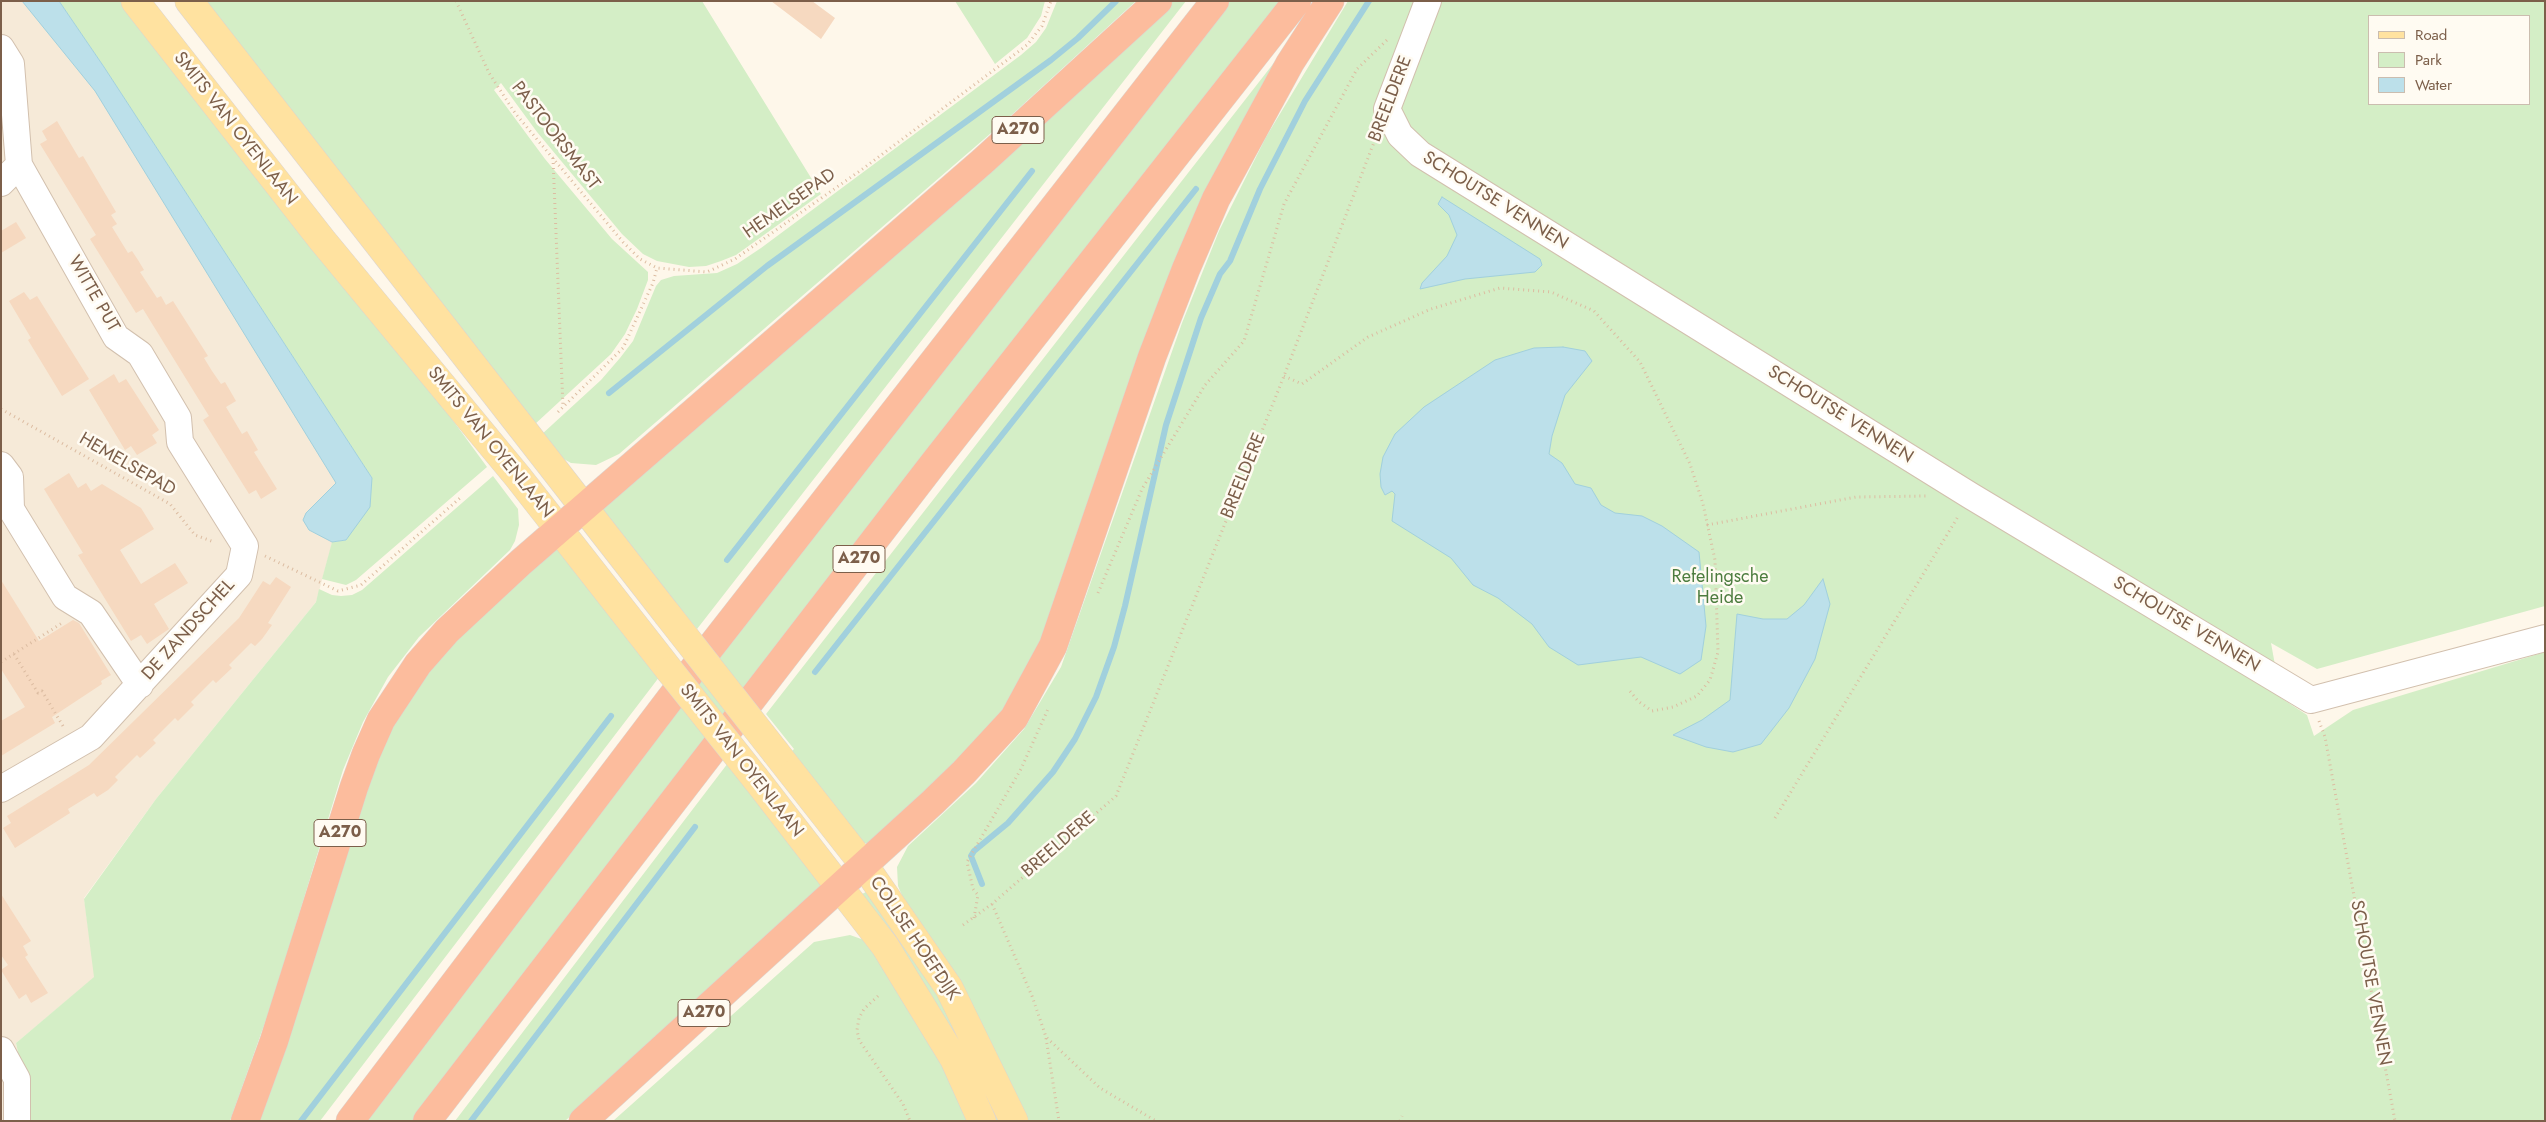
<!DOCTYPE html>
<html>
<head>
<meta charset="utf-8">
<style>
	body { margin:0 }
	#map { position:relative; width:2546px; height:1122px; overflow:hidden; background:#fef7ea; font-family:Jost,sans-serif }
	canvas { display:block }
	.frame { position:absolute; inset:0; border:2px solid #7c5f4a; pointer-events:none }
	.legend { position:absolute; left:2368px; top:15px; width:162px; height:90px; box-sizing:border-box; background:#fffbf2; border:1px solid #cbbdaf; margin:0; padding:6px 9px; list-style:none; font-size:15px; color:#7c5f4a }
	.legend li { display:flex; align-items:center; gap:10px; height:25px }
	.legend b { width:25px; border:1px solid #cbbdaf }
</style>
</head>
<body>
<div id="map">
<canvas width="2546" height="1122"></canvas>
<div class="frame"></div>
<ul class="legend">
<li><b style="height:6px;background:#ffe2a0"></b>Road</li>
<li><b style="height:14px;background:#d4eec6"></b>Park</li>
<li><b style="height:14px;background:#bce0ea"></b>Water</li>
</ul>
</div>
<script>
const c = document.querySelector('canvas').getContext('2d');
c.lineJoin = 'round';
function fillPath(path, color) {
  c.fillStyle = color;
  c.fill(path, 'evenodd');
}
function shape(rows) {
  const path = new Path2D();
  for (const r of rows) {
    path.moveTo(r[0], r[1]);
    for (let i = 2; i < r.length; i += 2) path.lineTo(r[i], r[i + 1]);
  }
  return path;
}
function stroke(path, color, width, dash) {
  c.strokeStyle = color;
  c.lineWidth = width;
  c.lineCap = dash ? 'butt' : 'round';
  c.setLineDash(dash || []);
  c.stroke(path);
}
function write(font, color, halo, rows, align = 'center') {
  c.font = font + ' Jost,sans-serif';
  c.lineWidth = 5;
  c.setLineDash([]);
  c.textBaseline = 'middle';
  c.strokeStyle = halo;
  c.fillStyle = color;
  for (const [text, x, y, turn = 0] of rows) {
    c.save();
    c.translate(x, y);
    c.rotate((+turn || 0) * Math.PI / 180);
    c.textAlign = isNaN(turn) ? turn : align;
    if (halo) c.strokeText(text, 0, 0);
    c.fillText(text, 0, 0);
    c.restore();
  }
}
fillPath(shape([
	[1,1,26,1,96,90,339,484,333,540,316,602,156,799,84,898,95,977,16,1043,26,1090,23,1121,1,1121]
]), '#f6ead8');
fillPath(shape([
	[59,1,122,1,449,415,487,467,356,580,346,585,322,579,332,542,346,540,372,478,104,67],
	[204,1,702,1,821,194,736,255,721,261,706,266,689,267,657,261,643,254,622,234,537,132,501,83,494,90,545,159,612,239,648,272,648,280,637,309,625,334,611,354,534,425],
	[955,1,1045,1,1041,16,1027,38,995,64],
	[1057,1,1136,1,1005,121,619,454,596,465,571,463,562,458,541,435,601,380,620,358,633,341,656,286,661,280,674,276,717,273,737,264,761,248,1021,55,1036,42,1046,28],
	[1167,1,1186,1,697,629,601,512,603,503],
	[1230,1,1282,1,414,1121,362,1121,971,330],
	[1348,1,2545,1,2545,606,2317,669,2271,643,2281,698,2307,715,2314,736,2353,710,2545,652,2545,1121,613,1121,814,942,850,935,864,940,862,894,866,892,903,898,898,886,897,867,908,846,976,783,1024,729,1061,667,1182,323,1219,231,1266,137],
	[2370,16,2530,16,2530,104,2370,104],
	[1305,23,1241,133,1040,658,974,752,868,843,861,843,790,753,794,749,766,714],
	[493,476,518,509,519,525,515,541,510,550,419,637,388,677,363,722,343,770,273,1000,230,1121,23,1121,26,1090,16,1043,94,977,84,899,156,799,316,602,319,589,332,595,341,596,352,595,362,590],
	[556,546,660,676,320,1121,256,1121,367,780,392,723,428,667],
	[728,763,827,886,565,1121,455,1121]
]), '#d4eec6');
const water = shape([
	[22,1,59,1,104,67,372,478,370,507,346,540,332,542,309,530,303,520,306,513,336,483,95,91,22,1],
	[1442,197,1540,259,1542,265,1535,272,1465,279,1420,289,1422,283,1447,256,1457,235,1449,215,1438,204,1442,197],
	[1563,347,1585,351,1592,361,1565,395,1552,436,1549,454,1562,463,1575,484,1591,488,1601,505,1615,513,1642,516,1662,526,1699,552,1706,626,1701,660,1680,674,1641,657,1578,665,1549,647,1532,624,1498,598,1473,585,1451,558,1392,521,1395,494,1392,491,1385,495,1381,487,1380,474,1383,457,1395,434,1424,407,1495,360,1534,348,1563,347],
	[1823,579,1830,604,1815,659,1789,708,1761,744,1733,752,1706,747,1673,735,1702,720,1730,700,1737,614,1763,619,1787,619,1804,605,1823,579]
]);
fillPath(water, '#bce0ea');
stroke(water, '#a1d0dd', 1);
stroke(shape([
	[609,393,767,266,1051,60,1078,38,1116,1],
	[727,560,1032,171],
	[815,672,1196,189],
	[982,884,971,856,974,851,1008,823,1053,772,1075,739,1096,697,1114,647,1125,606,1166,425,1201,318,1220,274,1230,261,1260,189,1305,101,1369,1],
	[301,1121,611,716],
	[471,1121,695,827]
]), '#a1d0dd', 6);
fillPath(shape([
	[771,1,812,1,835,18,821,39],
	[57,121,79,158,83,156,116,212,111,215,117,224,112,227,128,253,132,251,138,260,144,270,140,272,157,298,161,296,166,305,173,301,208,356,204,358,212,371,221,384,225,382,236,401,226,407,242,434,247,431,258,450,254,452,277,489,261,499,256,490,249,494,203,420,209,416,143,309,136,313,90,239,96,235,40,144,47,140,42,131],
	[16,222,26,238,1,253,1,231],
	[24,292,30,300,37,296,89,379,62,396,28,340,31,338,9,301],
	[114,374,119,383,126,379,159,430,152,435,157,443,137,455,131,446,125,450,89,390],
	[69,473,78,488,86,483,91,491,102,484,141,508,154,529,120,550,141,584,175,563,188,583,154,604,169,629,147,644,141,635,131,641,78,555,83,553,44,489],
	[276,577,291,587,268,623,272,625,262,639,255,646,251,643,229,665,232,668,216,683,213,680,191,702,194,705,178,721,175,718,153,740,156,743,140,758,137,755,115,777,118,780,108,790,97,797,94,793,68,809,70,813,15,848,3,828,11,823,7,816,89,765,239,618,263,581,270,585],
	[1,580,39,641,73,620,79,623,111,675,101,681,102,684,52,717,55,723,1,756,1,721,25,707,1,669],
	[1,894,31,941,23,946,28,955,25,957,48,993,31,1003,26,994,19,999,1,970,8,965,1,955]
]), '#f6d9c0');
const minor = shape([
	[1428,1,1387,109,1400,135,1420,154,1971,496,2311,700,2545,638],
	[1,48,11,64,19,165,1,183],
	[1,465,10,477,11,509,65,597,91,613,140,685],
	[1,789,91,737,239,575,245,546,180,442,178,418,140,354,116,337,19,165],
	[1,1050,17,1079,17,1121]
]);
const major = shape([
	[135,1,322,240,518,477,670,671],
	[189,1,667,614],
	[776,753,864,865,949,988,1014,1121],
	[756,779,885,946,954,1059,982,1121]
]);
const highway = shape([
	[245,1121,274,1041,354,787,366,754,381,720,418,664,447,631,520,563,983,161,1158,1],
	[350,1121,670,699,1215,1],
	[427,1121,933,464,1297,1],
	[583,1121,933,802,964,772,1014,718,1053,646,1152,357,1186,269,1216,199,1290,63,1330,1]
]);
stroke(minor, '#d2c0ae', 28);
stroke(major, '#ddd5d0', 29);
stroke(highway, '#ddd5d0', 29);
stroke(shape([
	[456,1,489,73,515,113,623,242,640,259,657,268,707,272,735,259,864,168,1027,45,1042,26,1051,1],
	[553,158,563,407],
	[1284,376,1302,384,1368,337,1431,309,1500,288,1551,292,1594,311,1640,362,1690,464,1703,504,1715,560,1718,652,1710,680,1697,696,1673,707,1652,711,1638,701,1629,690],
	[1,409,170,504,195,535,214,542],
	[558,412,623,348,653,283,657,268],
	[1707,525,1856,497,1928,496],
	[265,556,338,591,361,585,460,498],
	[1098,593,1142,489,1205,385,1244,341,1284,204,1357,69,1387,40],
	[14,654,38,693,42,691,63,726],
	[1,662,62,623],
	[2319,721,2325,737,2395,1121],
	[1775,818,1959,515],
	[992,904,1032,996,1046,1037,1100,1088,1156,1121],
	[974,918,978,895,973,889,967,862,1021,769,1048,709],
	[963,925,992,904,1116,796,1284,376,1376,137],
	[878,996,864,1009,859,1018,857,1030,859,1040,903,1104,910,1121],
	[1046,1038,1059,1121],
	[1400,1121,1402,1116]
]), '#dcbca1', 3, [1, 4]);
stroke(minor, '#fff', 26);
stroke(major, '#ffe2a0', 28);
stroke(highway, '#fcbc9d', 28);
const majorBridge = shape([
	[667,614,776,753],
	[670,671,756,779]
]);
stroke(majorBridge, '#ddd5d0', 29, []);
stroke(majorBridge, '#ffe2a0', 28);
for (const [x, y, w] of [
	[1018,130,52],
	[859,559,52],
	[340,833,52],
	[704,1013,52]
]) {
  const box = new Path2D();
  box.roundRect(x - w / 2, y - 13.5, w, 27, 4);
  c.fillStyle = '#fffbf2';
  c.fill(box);
  stroke(box, '#7c5f4a', 1);
}
write('bold 16px', '#7c5f4a', null, [
	["A270",1018,130],
	["A270",859,559],
	["A270",340,833],
	["A270",704,1013]
]);
write('18px', '#7c5f4a', '#fffbf2', [
	["BREELDERE",1391,99,-69],
	["SMITS VAN OYENLAAN",235,129,52],
	["PASTOORSMAST",555,136,52],
	["SCHOUTSE VENNEN",1495,201,32],
	["HEMELSEPAD",790,204,-35],
	["WITTE PUT",93,294,60],
	["SCHOUTSE VENNEN",1840,415,32],
	["SMITS VAN OYENLAAN",490,443,51],
	["HEMELSEPAD",127,465,30],
	["BREELDERE",1244,476,-68],
	["SCHOUTSE VENNEN",2186,625,31],
	["DE ZANDSCHEL",189,630,-48],
	["SMITS VAN OYENLAAN",741,761,52],
	["BREELDERE",1059,845,-41],
	["COLLSE HOEFDIJK",914,939,56],
	["SCHOUTSE VENNEN",2370,983,80]
]);
write('18px', '#4c7c3e', '#fffbf2', [
	["Refelingsche",1720,578],
	["Heide",1720,599]
]);
</script>
</body>
</html>
